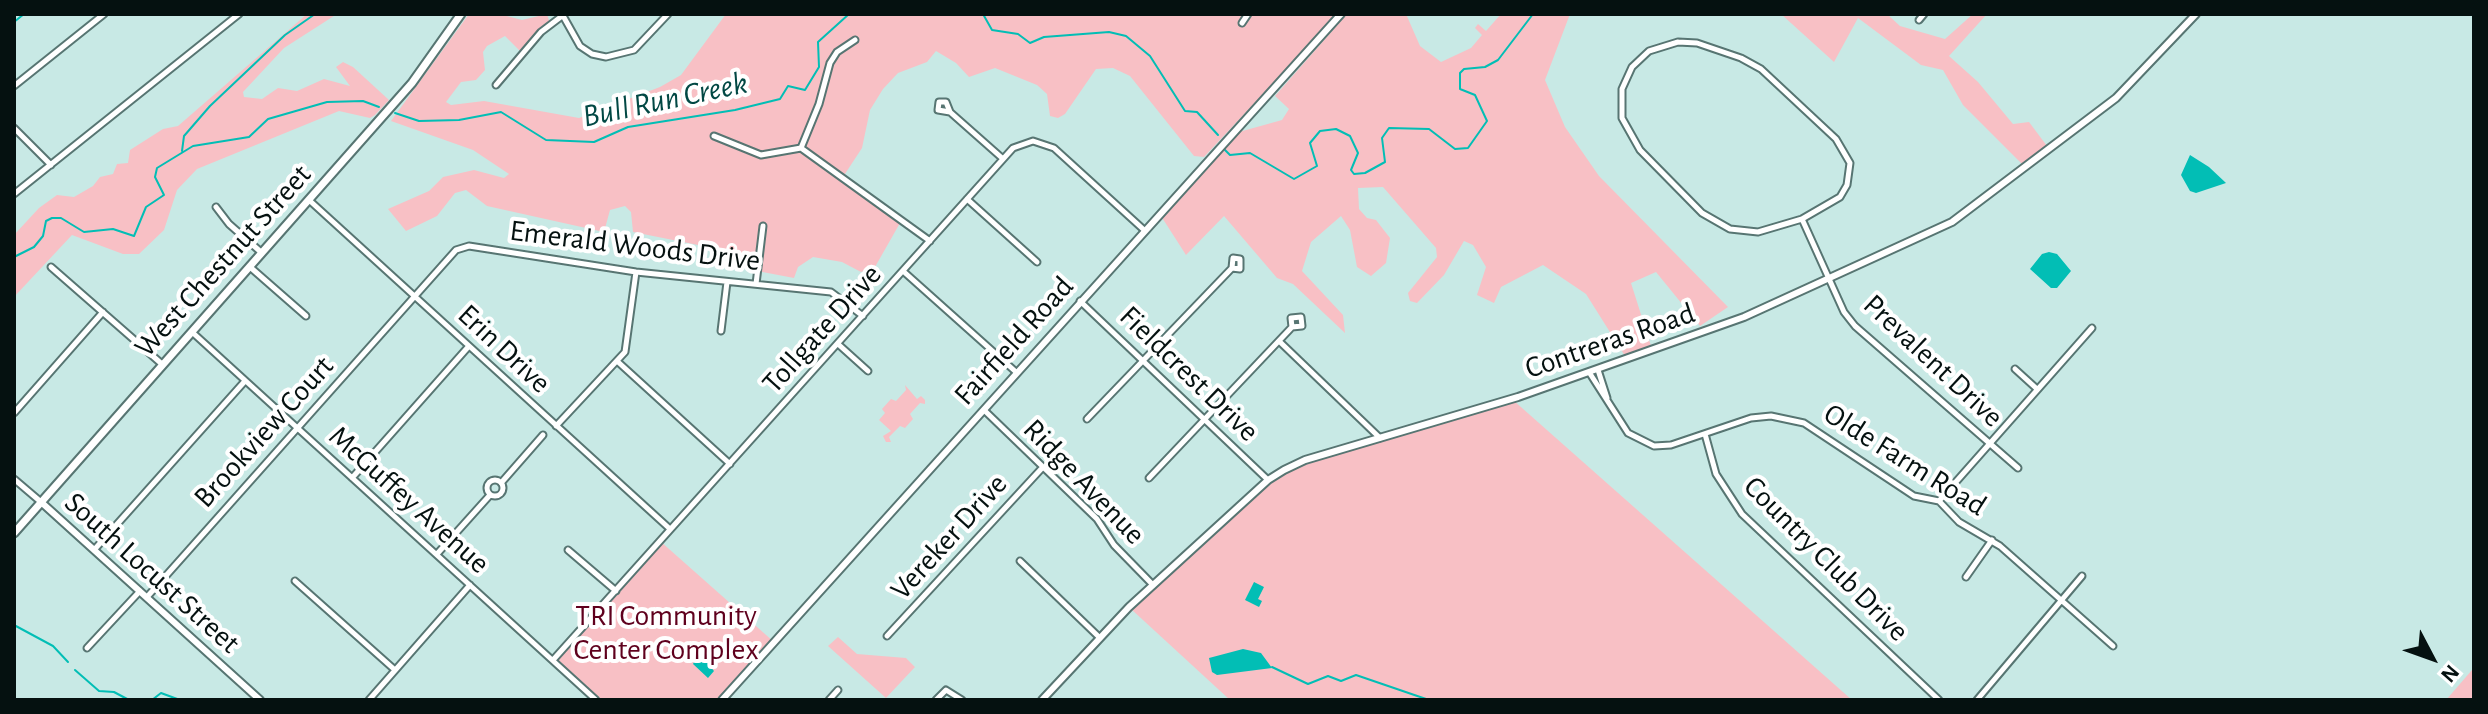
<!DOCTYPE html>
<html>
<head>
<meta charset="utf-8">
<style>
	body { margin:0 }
	#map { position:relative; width:2488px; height:714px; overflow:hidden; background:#c8e9e5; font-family:"Alegreya Sans",sans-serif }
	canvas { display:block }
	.frame { position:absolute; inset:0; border:16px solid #051110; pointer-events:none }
	.north { position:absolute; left:2392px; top:618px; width:80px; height:80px; -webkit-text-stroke:6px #fff; paint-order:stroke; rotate:131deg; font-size:22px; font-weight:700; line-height:32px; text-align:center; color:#051110 }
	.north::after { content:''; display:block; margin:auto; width:28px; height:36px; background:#051110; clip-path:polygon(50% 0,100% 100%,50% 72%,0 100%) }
</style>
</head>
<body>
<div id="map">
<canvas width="2488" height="714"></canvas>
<div class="frame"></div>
<div class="north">N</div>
</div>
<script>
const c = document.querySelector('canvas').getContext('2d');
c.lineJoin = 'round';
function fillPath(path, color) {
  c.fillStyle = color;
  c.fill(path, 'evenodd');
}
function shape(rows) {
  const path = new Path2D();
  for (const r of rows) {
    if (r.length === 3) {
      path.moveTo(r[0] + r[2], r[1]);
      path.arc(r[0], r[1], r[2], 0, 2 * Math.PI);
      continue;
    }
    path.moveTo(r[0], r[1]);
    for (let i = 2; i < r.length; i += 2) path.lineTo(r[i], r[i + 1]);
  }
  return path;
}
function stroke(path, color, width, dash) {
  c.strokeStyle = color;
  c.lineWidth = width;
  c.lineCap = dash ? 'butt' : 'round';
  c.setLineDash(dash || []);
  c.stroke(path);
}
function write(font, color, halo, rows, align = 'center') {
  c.font = font + ' "Alegreya Sans",sans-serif';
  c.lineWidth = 8;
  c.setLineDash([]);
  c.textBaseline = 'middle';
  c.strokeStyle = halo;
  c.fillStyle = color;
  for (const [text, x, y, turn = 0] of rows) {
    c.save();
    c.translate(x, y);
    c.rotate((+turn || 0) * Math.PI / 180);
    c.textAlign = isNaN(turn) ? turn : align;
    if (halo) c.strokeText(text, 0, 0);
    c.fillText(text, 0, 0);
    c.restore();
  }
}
fillPath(shape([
	[307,14,337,14,284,48,243,92,244,97,262,99,278,88,297,91,324,79,350,86,336,67,343,62,353,67,389,100,375,115,370,118,339,111,197,169,177,190,164,230,139,254,123,254,72,235,14,297,14,235,39,208,57,195,74,197,93,186,100,177,113,174,117,164,128,163,130,150,163,129,178,126],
	[469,14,499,14,522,20,547,14,551,27,529,51,521,52,505,36,487,46,483,52,485,70,476,80,461,82,446,102,451,105,484,101,579,118,660,87,681,75,726,14,1338,14,1204,157,1194,156,1130,76,1113,68,1096,69,1065,114,1058,118,1050,116,1047,94,1037,85,995,68,969,77,956,63,936,51,927,62,898,73,883,89,870,110,862,148,841,180,900,223,875,267,861,272,842,262,813,257,798,267,794,278,752,270,748,255,633,232,631,212,625,206,610,210,604,232,487,206,466,190,455,193,437,216,406,231,388,209,429,191,443,177,474,170,504,178,509,174,473,150,391,121],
	[1347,14,1406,14,1420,46,1441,62,1471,48,1482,35,1475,28,1478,24,1486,31,1501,14,1570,14,1545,80,1565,127,1599,176,1728,307,1700,326,1656,272,1631,283,1651,346,1625,356,1586,294,1543,265,1501,287,1494,303,1477,295,1486,267,1473,245,1464,241,1444,275,1417,303,1410,301,1408,293,1437,257,1436,248,1383,187,1358,188,1359,209,1367,218,1376,220,1390,238,1386,263,1371,276,1357,267,1350,230,1341,216,1311,242,1302,271,1343,315,1345,333,1293,284,1277,278,1224,216,1186,255,1161,216,1239,132,1282,120,1289,109,1275,96],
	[1781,14,1887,14,1900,26,1945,39,1973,14,1987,14,1949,56,1978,82,2013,124,2029,122,2047,146,2023,165,1963,105,1943,70,1921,65,1858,18,1834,62],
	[905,385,917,399,921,396,925,400,925,404,920,403,910,414,913,419,905,428,900,426,889,437,891,442,886,442,883,436,891,431,879,420,885,413,882,409,891,399,896,401,906,390],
	[1513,400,1852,700,1230,700,1131,609,1264,487,1288,470],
	[660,541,774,642,722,700,597,700,553,660],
	[838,637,857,654,906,658,915,667,886,698,828,646],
	[2474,668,2474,700,2446,700,2472,670]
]), '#f8c0c5');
fillPath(shape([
	[2190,155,2209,167,2226,183,2196,193,2190,191,2181,175],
	[2049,252,2057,254,2071,271,2057,288,2051,288,2030,269,2042,254],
	[1254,582,1264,587,1258,599,1262,601,1259,607,1245,600],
	[702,646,715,657,708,664,714,671,708,678,693,664],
	[1243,649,1261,653,1272,668,1217,675,1212,672,1209,658]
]), '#02beb5');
stroke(shape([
	[983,14,992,30,1018,34,1030,43,1044,37,1109,32,1126,36,1150,56,1185,111,1197,112,1218,135],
	[14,22,24,14],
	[395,113,419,121,459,120,501,112,546,140,594,142,628,127,735,110,780,99,788,86,805,90,819,67,818,42,849,14],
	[1224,149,1230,155,1250,153,1294,179,1317,166,1310,143,1320,131,1336,129,1350,136,1358,153,1351,170,1354,174,1365,173,1385,162,1382,138,1389,128,1429,129,1455,149,1468,148,1487,121,1475,95,1460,89,1460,73,1464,69,1485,67,1498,60,1533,14],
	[182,151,184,136,210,106,285,35,315,14],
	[14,257,34,247,43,236,46,221,52,218,61,218,84,232,113,229,134,236,146,207,164,195,155,177,157,168,193,146,249,137,268,119,327,102,363,101,379,107],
	[14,625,53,646,68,662],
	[1272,667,1308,684,1328,676,1341,681,1356,675,1429,700],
	[75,670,99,691,114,692,129,700],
	[152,700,161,693,180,700]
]), '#02beb5', 2);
const minor = shape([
	[562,14,580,46,592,54,606,57,634,50,668,14],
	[1919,20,1924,14],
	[1242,23,1248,14],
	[1678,42,1697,43,1741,58,1761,69,1836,139,1850,163,1847,185,1840,197,1802,219,1758,232,1730,229,1702,213,1640,150,1622,118,1622,89,1632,67,1649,51,1678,42],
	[496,85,541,32,562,16],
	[14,86,104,14],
	[950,112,938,110,939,102,946,102,950,112,1002,158],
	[14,128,51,165],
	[714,136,761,155,801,148,930,241],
	[801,148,819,104,830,63,837,52,855,40],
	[14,194,239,14],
	[967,199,1037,262],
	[309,200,670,529],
	[216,207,229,224,262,253],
	[1802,219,1844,312,1855,326,2018,468],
	[51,267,163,365],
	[250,267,306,316],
	[903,271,1016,372],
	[756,284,763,226],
	[1080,301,1268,480],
	[721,331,727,282],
	[192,332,596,700],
	[1279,341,1380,438],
	[838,344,868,371],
	[617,361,730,464],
	[2015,369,2037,389],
	[1598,370,1607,398],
	[1589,372,1628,433,1654,446,1671,445,1751,418,1771,416,1804,423,1914,496,1939,501,1959,522,2000,546,2113,646],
	[984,410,1097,519,1114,545,1153,585],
	[14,413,103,312],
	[1087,419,1232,268,1240,269,1240,259,1233,258,1232,268],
	[556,426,625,352,636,272],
	[1705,434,1716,474,1742,514,1939,700],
	[352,478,469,346],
	[1149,478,1292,327,1302,326,1301,317,1291,318,1292,327],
	[14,479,41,502],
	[495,488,8],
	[501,483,543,435],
	[1939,501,2092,328],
	[94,550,245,381],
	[568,550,616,591],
	[437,554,490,495],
	[1020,561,1100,638],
	[1966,577,1992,540],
	[295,581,395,670],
	[147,597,456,250,469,246,636,272,831,292,863,316],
	[887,636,1043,467],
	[87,648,140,591],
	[553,660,1013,148,1033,141,1054,148,1143,229],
	[369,700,470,585],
	[829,700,838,690],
	[936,700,946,690,962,700],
	[1977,700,2082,576]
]);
const tertiary = shape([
	[41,502,260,700],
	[722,700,1341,14],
	[1042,700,1129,607,1268,480,1284,470,1305,460,1518,397,1744,317,1952,222,2116,98,2196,14]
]);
const secondary = shape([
	[14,533,412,83,461,14]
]);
stroke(minor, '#577572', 9);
stroke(tertiary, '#577572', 10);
stroke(secondary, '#577572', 11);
stroke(minor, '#fff', 5);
stroke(tertiary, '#fff', 6);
stroke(secondary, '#fff', 7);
write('30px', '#051110', '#fff', [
	["Emerald Woods Drive",635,246,7],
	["West Chestnut Street",223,261,-48],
	["Tollgate Drive",822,329,-48],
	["Fairfield Road",1014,341,-48],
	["Contreras Road",1610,341,-19],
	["Erin Drive",504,349,43],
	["Prevalent Drive",1933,361,43],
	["Fieldcrest Drive",1189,374,44],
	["Brookview Court",264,432,-48],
	["Olde Farm Road",1905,460,32],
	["Ridge Avenue",1084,482,46],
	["McGuffey Avenue",409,500,42],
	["Vereker Drive",949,537,-48],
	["Country Club Drive",1826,559,45],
	["South Locust Street",152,573,42]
]);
write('30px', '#5f001d', '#fff', [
	["TRI Community",666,616],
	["Center Complex",666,650]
]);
write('italic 32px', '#024844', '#fff', [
	["Bull Run Creek",665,100,-12]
]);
</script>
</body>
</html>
